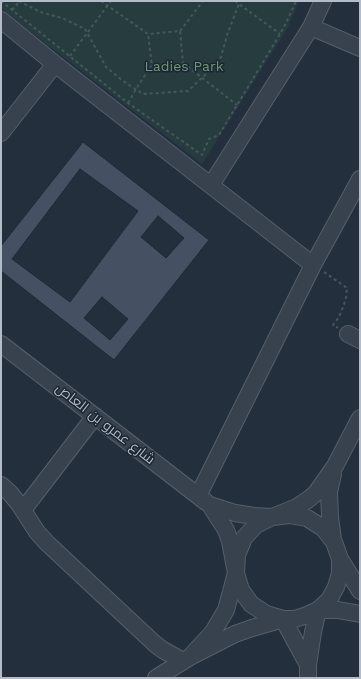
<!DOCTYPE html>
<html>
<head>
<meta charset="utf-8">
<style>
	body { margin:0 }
	#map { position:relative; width:361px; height:679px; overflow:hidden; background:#242f3e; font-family:"Work Sans",sans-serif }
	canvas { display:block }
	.frame { position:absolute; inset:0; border:2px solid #b4bcc9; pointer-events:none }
</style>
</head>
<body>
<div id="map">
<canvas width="361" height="679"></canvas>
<div class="frame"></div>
</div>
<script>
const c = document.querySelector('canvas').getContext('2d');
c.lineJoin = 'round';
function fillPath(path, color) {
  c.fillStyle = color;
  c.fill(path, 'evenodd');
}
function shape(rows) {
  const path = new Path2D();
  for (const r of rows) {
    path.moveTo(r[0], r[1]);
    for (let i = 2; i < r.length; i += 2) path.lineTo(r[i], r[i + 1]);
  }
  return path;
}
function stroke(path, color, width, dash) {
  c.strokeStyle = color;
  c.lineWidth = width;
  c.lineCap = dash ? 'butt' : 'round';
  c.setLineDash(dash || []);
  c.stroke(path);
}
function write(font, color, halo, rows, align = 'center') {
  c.font = font + ' "Work Sans",Cairo,sans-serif';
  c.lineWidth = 3;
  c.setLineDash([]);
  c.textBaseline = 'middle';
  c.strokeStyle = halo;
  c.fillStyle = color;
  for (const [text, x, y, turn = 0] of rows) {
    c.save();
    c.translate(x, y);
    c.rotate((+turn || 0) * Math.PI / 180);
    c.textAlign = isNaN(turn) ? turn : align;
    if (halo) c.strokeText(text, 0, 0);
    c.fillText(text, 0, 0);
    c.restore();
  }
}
fillPath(shape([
	[1,1,299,1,288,27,202,164,1,9]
]), '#263c3f');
const building = shape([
	[83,142,209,240,114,360,1,271,1,246,83,142],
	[80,169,138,211,70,302,12,259,80,169],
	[158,216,184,238,166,258,141,237,158,216],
	[102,297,128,319,110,340,84,318,102,297]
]);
fillPath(building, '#455162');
stroke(building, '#1f2835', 1);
const minor = shape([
	[1,20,55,64,313,265],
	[311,27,360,48],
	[1,133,55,64],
	[211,185,311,27,323,1],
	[348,334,360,340],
	[1,344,206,502],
	[333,474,329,492,330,517,333,540],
	[1,485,10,493,19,504,37,532,47,543,155,644,163,650,183,661],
	[198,496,313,265,360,179],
	[23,510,95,416],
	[340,559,360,591],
	[190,657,213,632,226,610,236,573,237,555,244,538,256,525,272,517,290,515,307,518,323,528,334,542,340,559,340,573,336,587,329,600,318,610,307,615,295,619,283,619,266,614,251,604,241,590,236,573,230,541,226,530,210,505,235,513,254,516,272,517,297,507,309,499,316,493,335,466,360,418],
	[156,678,190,657,235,634,252,628,283,619,308,665],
	[308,678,308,665,313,632,318,610,338,610,360,614]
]);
stroke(minor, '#565f6c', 18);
stroke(shape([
	[1,1,128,103,202,155,209,139,219,135,280,34,287,21,296,1],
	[19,1,40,12,62,18,85,29,106,67,123,81,143,94,188,91,205,75,221,57,227,35,240,1],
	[101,1,148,34,180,31,183,63,152,66,148,34],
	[235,1,280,34],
	[12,10,19,2],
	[180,31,203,1],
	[70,56,111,1],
	[183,63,237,105],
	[128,103,136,89,151,66],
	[324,272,347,288,346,298,343,307,339,317,333,325,338,328]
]), '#44595c', 2, [3, 3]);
stroke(minor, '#38414e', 16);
write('14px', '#6b9a76', '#1d2633', [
	["Ladies Park",184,67]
]);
write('14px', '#b4bcc9', '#1d2633', [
	["شارع عمرو بن العاص",105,424,38]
]);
</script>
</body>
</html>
